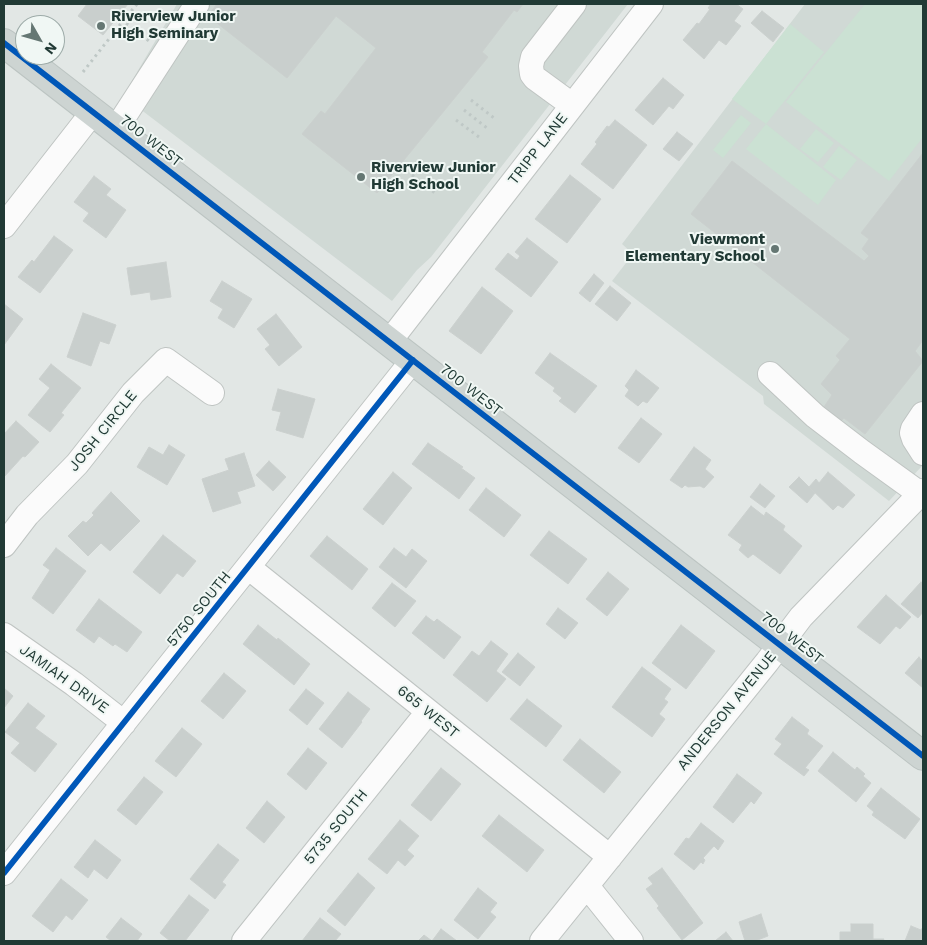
<!DOCTYPE html>
<html>
<head>
<meta charset="utf-8">
<style>
	body { margin:0 }
	#map { position:relative; width:927px; height:945px; overflow:hidden; background:#e2e7e5; font-family:"Work Sans",sans-serif }
	canvas { display:block }
	.frame { position:absolute; inset:0; border:5px solid #213a35; pointer-events:none }
	.north { position:absolute; left:15px; top:15px; width:50px; height:50px; box-sizing:border-box; background:#f0f7f4; border:1px solid #9daba8; border-radius:50%; rotate:128deg; font-size:14px; font-weight:700; line-height:20px; text-align:center; color:#213a35 }
	.north::after { content:''; display:block; margin:auto; width:18px; height:22px; background:#657773; clip-path:polygon(50% 0,100% 100%,50% 72%,0 100%) }
</style>
</head>
<body>
<div id="map">
<canvas width="927" height="945"></canvas>
<div class="frame"></div>
<div class="north">N</div>
</div>
<script>
const c = document.querySelector('canvas').getContext('2d');
c.lineJoin = 'round';
function fillPath(path, color) {
  c.fillStyle = color;
  c.fill(path, 'evenodd');
}
function shape(rows) {
  const path = new Path2D();
  for (const r of rows) {
    path.moveTo(r[0], r[1]);
    for (let i = 2; i < r.length; i += 2) path.lineTo(r[i], r[i + 1]);
  }
  return path;
}
function stroke(path, color, width, dash) {
  c.strokeStyle = color;
  c.lineWidth = width;
  c.lineCap = dash ? 'butt' : 'round';
  c.setLineDash(dash || []);
  c.stroke(path);
}
function write(font, color, halo, rows, align = 'center') {
  c.font = font + ' "Work Sans",sans-serif';
  c.lineWidth = 4;
  c.setLineDash([]);
  c.textBaseline = 'middle';
  c.strokeStyle = halo;
  c.fillStyle = color;
  for (const [text, x, y, turn = 0] of rows) {
    c.save();
    c.translate(x, y);
    c.rotate((+turn || 0) * Math.PI / 180);
    c.textAlign = isNaN(turn) ? turn : align;
    if (halo) c.strokeText(text, 0, 0);
    c.fillText(text, 0, 0);
    c.restore();
  }
}
fillPath(shape([
	[177,4,628,4,431,257,417,270,392,301,123,96],
	[805,4,923,4,923,465,889,501,764,404,763,396,612,281,633,254,622,244]
]), '#d0d9d5');
fillPath(shape([
	[865,4,923,4,923,137,889,181,786,102],
	[790,24,824,52,766,124,836,180,818,205,746,149,766,124,732,99],
	[741,115,751,123,723,158,713,150],
	[816,129,834,143,818,162,800,149],
	[839,146,857,160,841,180,823,167]
]), '#cbe1d3');
const building = shape([
	[87,4,128,4,103,35,78,16,87,4],
	[217,4,523,4,517,12,514,10,482,52,488,57,377,193,302,134,321,111,325,114,376,48,336,16,287,78,208,16,217,4],
	[711,4,736,4,743,9,734,21,741,26,726,45,719,40,704,59,683,40,697,23,699,24,710,9,708,8,711,4],
	[762,11,784,28,773,42,751,23,762,11],
	[663,78,684,95,673,109,669,106,653,125,635,110,663,78],
	[615,120,647,145,613,189,581,164,597,144,595,142,607,126,609,127,615,120],
	[677,132,693,144,679,161,663,149,677,132],
	[923,153,923,340,915,351,923,361,865,434,844,418,840,422,824,407,832,395,821,384,840,360,836,356,850,339,691,214,732,161,864,261,869,256,862,249,869,239,861,233,923,153],
	[570,175,601,199,567,243,535,219,570,175],
	[94,176,111,189,106,195,126,210,106,238,83,221,89,213,74,202,94,176],
	[54,236,73,250,40,293,18,277,32,260,34,262,54,236],
	[527,238,558,262,531,297,495,269,508,253,517,260,520,256,515,252,527,238],
	[166,262,171,297,151,300,150,292,131,295,127,268,166,262],
	[594,274,604,283,590,302,579,293,594,274],
	[222,281,252,299,234,328,218,318,223,309,210,301,222,281],
	[610,286,631,303,617,321,595,304,610,286],
	[482,287,513,311,481,354,449,331,482,287],
	[4,304,23,319,4,345,4,304],
	[83,313,116,325,109,344,100,341,91,366,67,357,83,313],
	[276,314,302,347,279,366,265,349,270,345,257,329,276,314],
	[550,353,597,386,575,413,559,401,562,398,553,391,555,388,535,373,550,353],
	[51,364,81,388,61,413,64,415,50,432,28,415,50,388,39,379,51,364],
	[636,370,659,388,647,403,643,401,638,406,625,396,629,390,625,386,636,370],
	[278,389,315,399,303,438,276,430,281,412,272,410,278,389],
	[641,418,662,434,639,463,618,448,641,418],
	[16,421,39,442,25,457,23,456,4,477,4,434,16,421],
	[428,443,463,467,461,468,475,478,459,499,412,464,428,443],
	[169,445,185,455,167,485,137,467,149,447,163,455,169,445],
	[694,447,711,460,705,469,714,477,704,488,700,486,688,487,685,485,682,488,670,480,694,447],
	[244,453,255,486,237,492,241,503,213,512,202,479,229,470,225,459,244,453],
	[269,461,286,477,273,491,256,475,269,461],
	[393,472,412,488,383,525,363,509,393,472],
	[828,472,855,495,843,508,838,505,833,510,809,487,816,479,819,483,828,472],
	[799,477,815,493,807,503,789,487,799,477],
	[760,484,775,496,765,508,750,497,760,484],
	[486,488,521,515,504,537,469,510,486,488],
	[111,492,140,521,110,551,101,543,88,556,68,536,83,521,86,523,94,515,92,513,111,492],
	[751,506,764,516,766,512,785,526,783,530,802,546,780,574,753,554,748,558,739,550,742,545,728,535,751,506],
	[549,531,587,559,568,584,530,555,549,531],
	[163,535,196,561,183,577,177,573,160,594,133,572,163,535],
	[327,536,368,569,352,590,310,556,327,536],
	[56,548,86,571,53,614,32,598,50,570,43,565,56,548],
	[394,548,406,557,412,549,427,561,406,588,379,567,394,548],
	[608,572,629,589,607,616,586,599,608,572],
	[921,582,923,584,923,612,918,618,901,604,921,582],
	[392,583,416,601,395,627,372,608,392,583],
	[886,595,911,617,900,629,896,626,880,644,857,627,886,595],
	[99,599,142,632,127,652,115,644,113,646,99,636,94,643,76,630,99,599],
	[558,608,578,623,565,639,546,624,558,608],
	[426,616,434,622,437,619,461,637,444,659,412,633,426,616],
	[258,625,277,640,278,638,310,664,294,685,243,644,258,625],
	[681,625,715,651,686,689,652,663,681,625],
	[491,641,508,654,496,671,506,679,487,702,453,675,472,651,479,656,491,641],
	[518,653,535,667,520,686,502,672,518,653],
	[919,657,923,662,923,688,905,673,919,657],
	[642,667,671,689,664,699,668,702,659,714,665,719,652,737,612,707,642,667],
	[224,673,246,691,223,719,201,701,224,673],
	[4,688,13,696,4,708,4,688],
	[306,689,324,703,307,725,289,710,306,689],
	[348,692,370,709,361,721,362,722,342,748,319,729,348,692],
	[527,699,562,726,546,747,510,719,527,699],
	[28,703,45,716,35,728,57,744,35,772,11,753,20,743,5,732,28,703],
	[792,717,809,730,807,734,823,746,805,768,809,770,804,776,774,754,782,744,775,739,792,717],
	[182,728,202,744,176,777,155,761,182,728],
	[580,739,621,772,604,793,563,760,580,739],
	[308,748,327,763,306,790,287,774,308,748],
	[833,752,855,770,857,767,865,774,863,776,871,783,856,802,818,771,833,752],
	[441,768,461,784,431,821,411,805,441,768],
	[737,774,762,793,754,804,751,801,733,823,713,807,737,774],
	[144,777,163,792,136,825,117,810,144,777],
	[881,788,920,819,905,839,872,815,874,812,867,806,881,788],
	[267,801,285,817,264,843,246,828,267,801],
	[499,815,544,850,527,872,482,836,499,815],
	[400,820,419,836,407,850,414,856,405,866,398,860,387,874,368,859,400,820],
	[701,823,724,841,718,850,714,846,703,858,705,860,703,864,701,862,694,870,674,854,686,838,689,839,701,823],
	[95,840,121,860,107,879,94,869,88,878,74,867,95,840],
	[218,844,239,860,222,882,226,885,215,899,190,879,218,844],
	[662,868,703,923,682,940,657,908,659,906,646,889,653,884,648,878,662,868],
	[358,873,375,888,345,926,327,911,358,873],
	[61,879,88,900,72,920,66,915,53,932,32,916,61,879],
	[478,888,497,903,490,912,496,917,478,939,454,920,478,888],
	[189,895,209,910,185,941,170,941,160,933,189,895],
	[761,914,768,936,755,941,745,941,739,922,761,914],
	[121,918,142,934,137,941,111,941,106,937,121,918],
	[320,918,341,934,335,941,302,941,320,918],
	[851,924,873,924,873,939,884,939,883,941,840,941,840,932,851,932,851,924],
	[911,926,921,930,923,927,923,941,905,941,911,926],
	[441,929,457,941,418,941,424,935,432,941,441,929],
	[726,932,733,941,715,941,726,932]
]);
fillPath(building, '#c9cfcd');
stroke(building, '#cbd0ce', 1);
const minor = shape([
	[572,105,535,78,532,74,531,66,533,57,574,4],
	[116,129,197,4],
	[4,226,93,112],
	[389,342,651,4],
	[770,374,815,416,862,452,923,496],
	[923,414,913,429,912,433,914,439,923,453],
	[4,545,27,515,77,464,133,393,166,360,212,393],
	[248,567,610,857],
	[4,635,74,684,124,723],
	[4,873,413,360],
	[587,886,631,941],
	[244,941,428,712],
	[542,941,767,662,801,617,923,491]
]);
const major = shape([
	[4,43,923,756]
]);
stroke(minor, '#bfc4c2', 26);
stroke(major, '#bcc4c2', 30);
stroke(shape([
	[137,4,123,21,149,41],
	[83,72,123,21,118,17],
	[471,100,494,118],
	[464,110,487,128],
	[456,120,479,137],
	[412,175,436,194]
]), '#bfc8c6', 3, [2.5, 4]);
stroke(minor, '#fbfbfb', 24);
stroke(major, '#cdd4d2', 28);
stroke(shape([
	[4,43,923,756],
	[4,873,413,360]
]), '#0057b8', 6);
for (const [x, y, r, color] of [
	[101,26,5,"#657773"],
	[361,177,5,"#657773"],
	[775,249,5,"#657773"]
]) {
  const dot = new Path2D();
  dot.arc(x, y, r, 0, 2 * Math.PI);
  c.fillStyle = color;
  c.fill(dot);
  stroke(dot, '#f0f7f4', 2);
}
write('bold 15px', '#213a35', '#f0f7f4', [
	["Riverview Junior",111,17],
	["High Seminary",111,34],
	["Riverview Junior",371,168],
	["High School",371,185],
	["Viewmont",765,240,"right"],
	["Elementary School",765,257,"right"]
], 'left');
write('15px', '#213a35', '#f0f7f4', [
	["700 WEST",151,141,38],
	["TRIPP LANE",538,149,-52],
	["700 WEST",471,390,38],
	["JOSH CIRCLE",103,431,-51],
	["5750 SOUTH",199,609,-51],
	["700 WEST",792,638,38],
	["JAMIAH DRIVE",64,679,36],
	["ANDERSON AVENUE",727,711,-51],
	["665 WEST",428,712,39],
	["5735 SOUTH",336,827,-51]
]);
</script>
</body>
</html>
